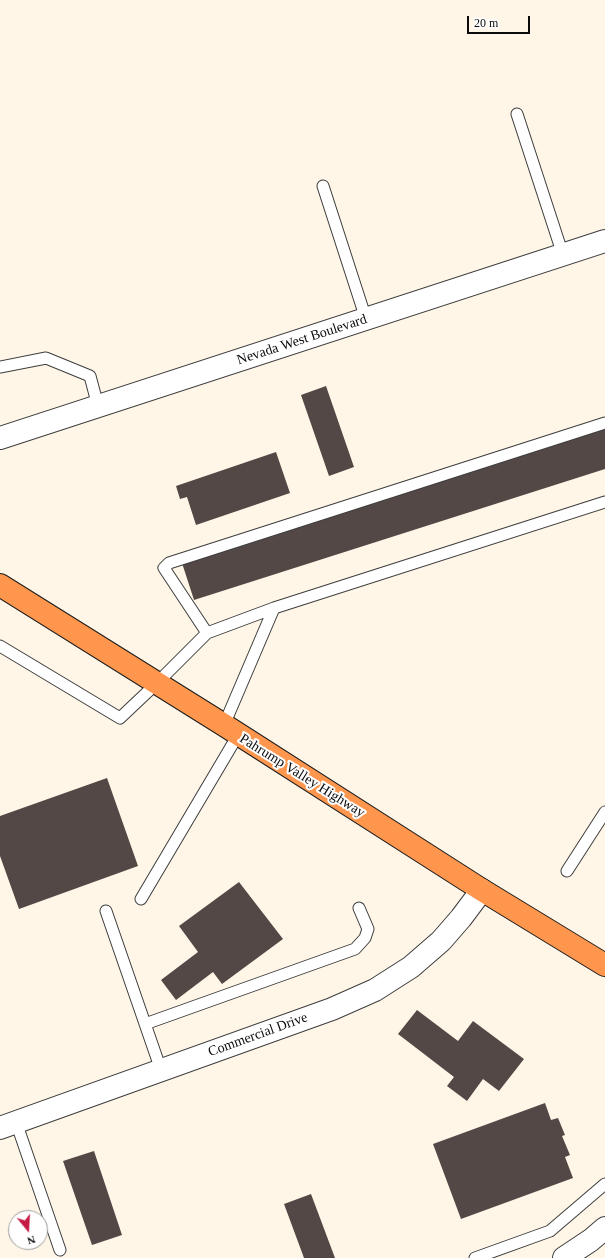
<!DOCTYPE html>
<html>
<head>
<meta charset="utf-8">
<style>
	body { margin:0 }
	#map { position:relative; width:605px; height:1258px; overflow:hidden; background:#fff6e7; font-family:Georgia,serif }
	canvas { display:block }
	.north { position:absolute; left:8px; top:1210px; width:40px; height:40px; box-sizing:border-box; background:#fff; border:1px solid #9d9d9d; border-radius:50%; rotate:162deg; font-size:11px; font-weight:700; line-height:16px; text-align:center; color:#0a0a0a }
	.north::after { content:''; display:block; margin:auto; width:14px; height:18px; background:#c31942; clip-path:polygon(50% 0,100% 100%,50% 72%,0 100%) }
	.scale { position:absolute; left:467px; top:16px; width:63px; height:18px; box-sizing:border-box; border:2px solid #0a0a0a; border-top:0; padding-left:5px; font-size:12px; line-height:14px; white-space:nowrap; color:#0a0a0a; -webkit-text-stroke:3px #fff; paint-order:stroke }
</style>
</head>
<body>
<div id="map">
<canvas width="605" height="1258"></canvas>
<div class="north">N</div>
<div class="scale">20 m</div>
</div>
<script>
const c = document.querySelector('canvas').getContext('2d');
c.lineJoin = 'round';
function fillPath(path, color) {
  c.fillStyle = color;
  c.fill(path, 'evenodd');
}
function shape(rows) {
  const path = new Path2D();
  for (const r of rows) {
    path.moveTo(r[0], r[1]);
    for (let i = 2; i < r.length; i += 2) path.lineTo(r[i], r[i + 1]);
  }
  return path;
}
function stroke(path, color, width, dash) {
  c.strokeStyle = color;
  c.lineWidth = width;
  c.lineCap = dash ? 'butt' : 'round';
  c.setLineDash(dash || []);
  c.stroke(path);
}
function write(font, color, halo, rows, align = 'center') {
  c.font = font + ' Georgia,serif';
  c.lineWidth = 4;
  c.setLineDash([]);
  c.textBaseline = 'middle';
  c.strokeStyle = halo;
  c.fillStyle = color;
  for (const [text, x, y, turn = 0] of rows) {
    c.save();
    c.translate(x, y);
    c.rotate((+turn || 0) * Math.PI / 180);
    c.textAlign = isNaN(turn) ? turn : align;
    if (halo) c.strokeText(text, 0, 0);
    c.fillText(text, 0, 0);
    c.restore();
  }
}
fillPath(shape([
	[326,386,354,467,329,476,301,395],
	[605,428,605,469,194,600,182,563],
	[276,452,290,493,196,525,187,497,180,499,176,486],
	[107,778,138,866,19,909,0,856,0,816],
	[239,882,283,939,222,984,213,972,176,1000,161,980,198,952,179,926],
	[417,1010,458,1041,473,1021,524,1059,499,1091,483,1079,467,1101,447,1086,454,1077,398,1034],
	[545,1103,551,1120,558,1118,565,1135,562,1136,570,1155,565,1157,573,1178,461,1219,433,1144],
	[94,1151,122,1235,92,1245,63,1161],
	[311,1194,335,1258,304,1258,284,1204]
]), '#534846');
const service = shape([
	[517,114,563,255],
	[323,186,366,319],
	[0,367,46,358,90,376,98,406],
	[207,633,164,568,169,563,605,423],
	[0,646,120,718,157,683,207,633,274,608],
	[224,725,274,608,605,502],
	[567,871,605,812],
	[141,899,238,735],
	[106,911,161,1070],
	[145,1024,355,949,365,938,368,929,359,908],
	[16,1122,60,1250],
	[475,1258,550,1231,605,1184]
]);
const minor = shape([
	[0,438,605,241],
	[0,1128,332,1009,375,990,411,967,441,941,461,918,482,890],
	[564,1258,591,1240,605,1228]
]);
const trunk = shape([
	[0,585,224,725,482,890,605,965]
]);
stroke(service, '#3d3d3d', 13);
stroke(minor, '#3d3d3d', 24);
stroke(trunk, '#1b1b1b', 24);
stroke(service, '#fff', 11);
stroke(minor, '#fff', 22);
stroke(trunk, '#ff964e', 22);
write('14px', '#0a0a0a', '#fff', [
	["Nevada West Boulevard",302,340,-18],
	["Pahrump Valley Highway",302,776,32],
	["Commercial Drive",258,1035,-20]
]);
</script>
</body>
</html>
